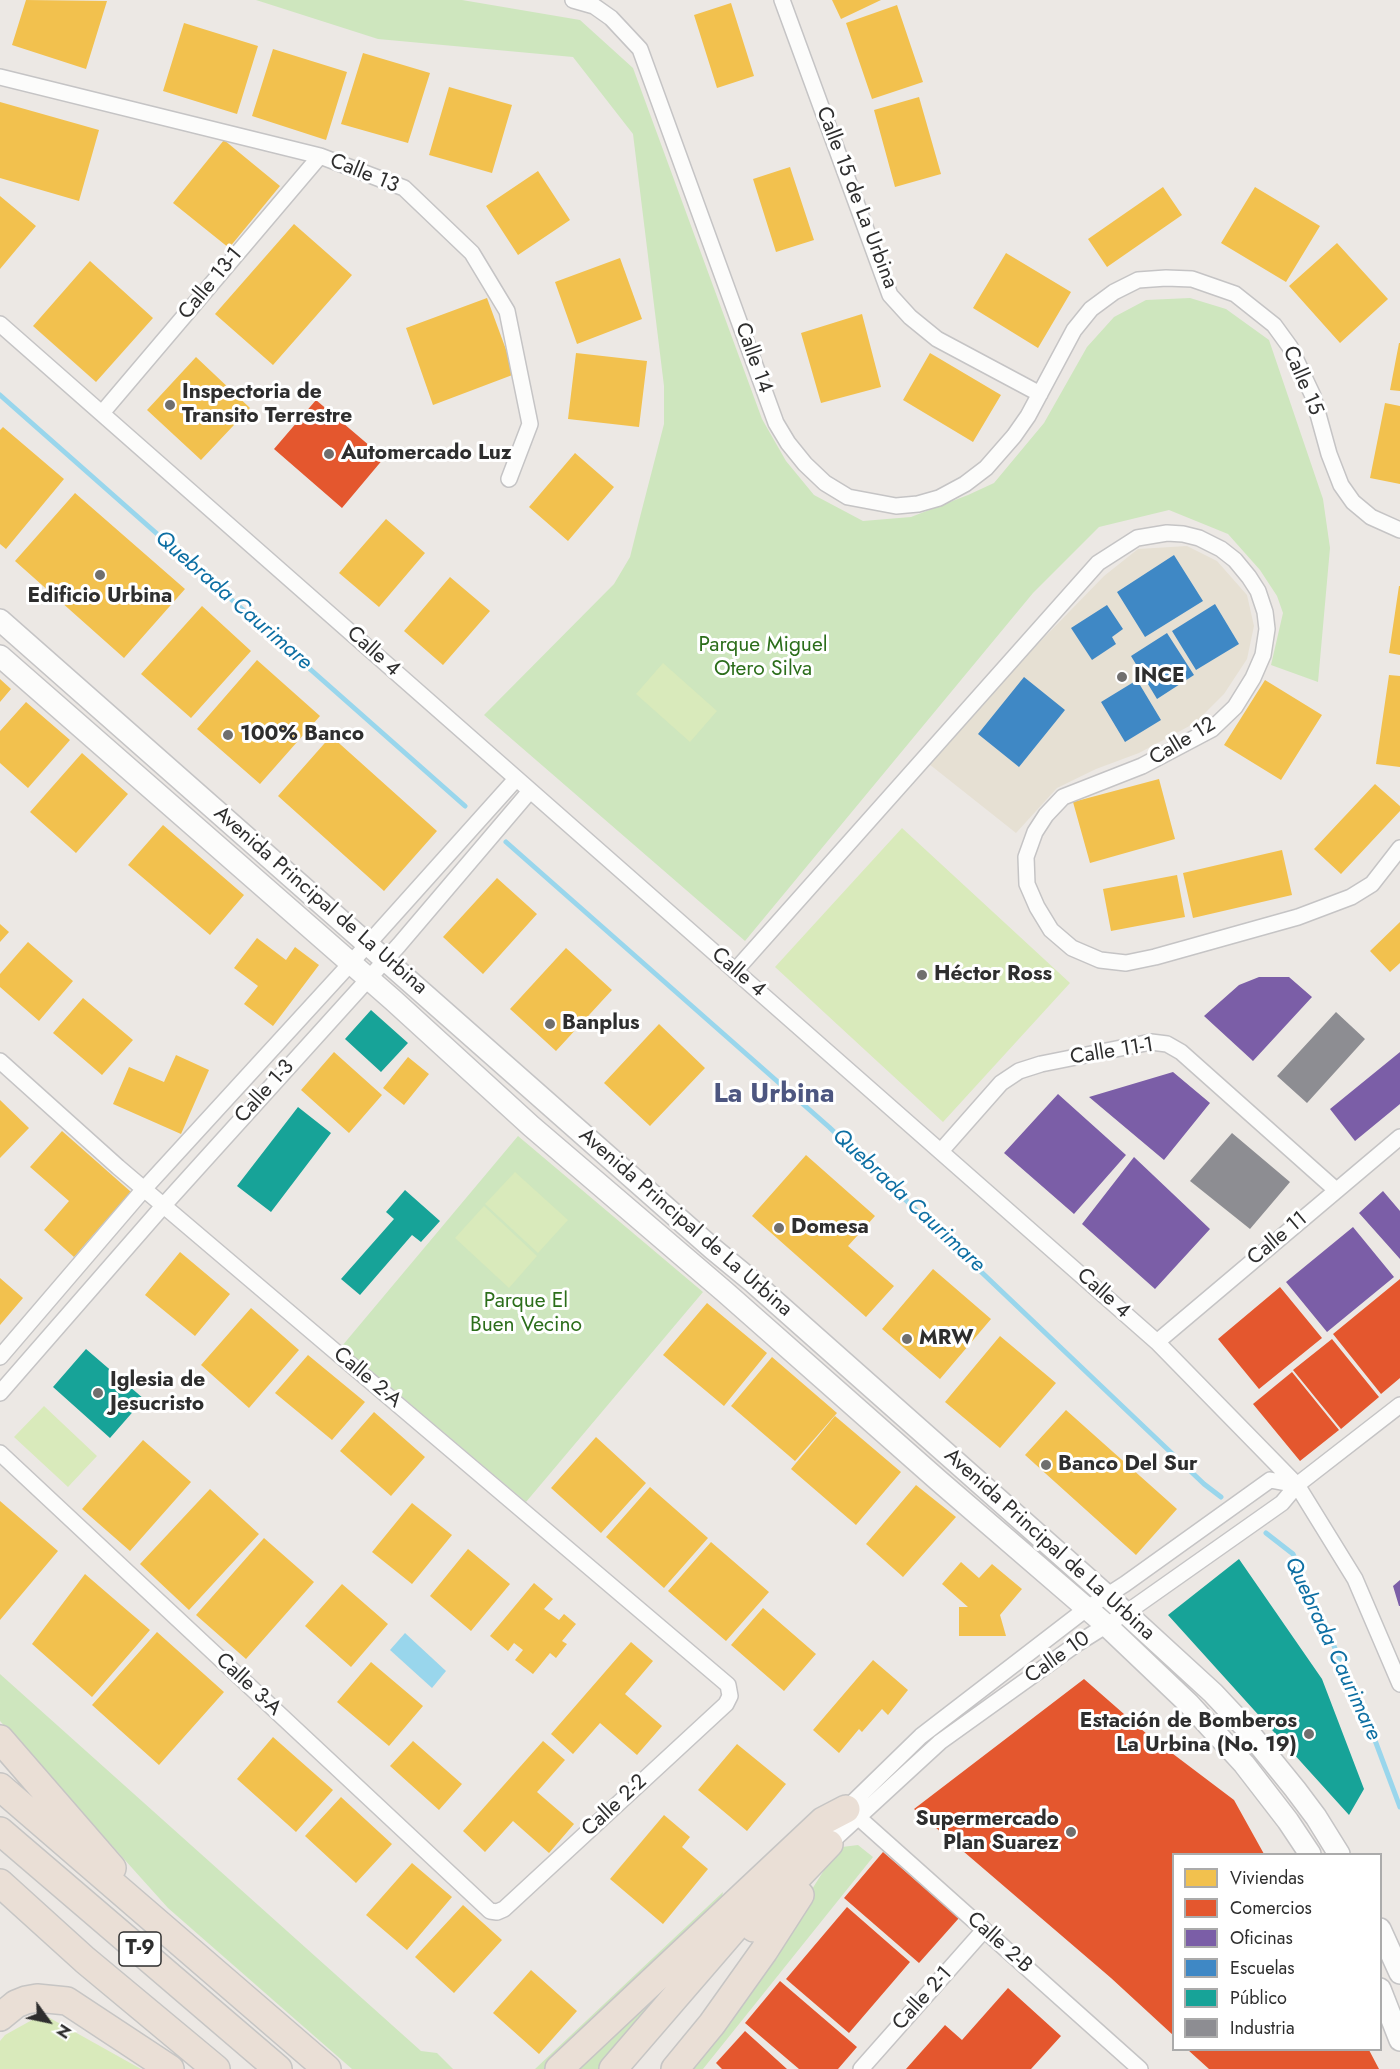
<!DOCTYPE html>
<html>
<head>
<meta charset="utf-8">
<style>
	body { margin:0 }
	#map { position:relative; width:1400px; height:2069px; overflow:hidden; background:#ece8e4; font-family:Jost,sans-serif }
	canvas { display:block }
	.legend { position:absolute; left:1172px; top:1853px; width:210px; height:198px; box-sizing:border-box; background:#fff; border:2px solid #ababab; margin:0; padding:8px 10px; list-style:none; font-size:18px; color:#2e2e2e }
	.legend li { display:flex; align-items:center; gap:12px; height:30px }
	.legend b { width:30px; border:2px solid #ababab }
	.north { position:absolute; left:18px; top:1991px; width:60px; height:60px; -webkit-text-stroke:4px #fff; paint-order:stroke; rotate:123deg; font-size:16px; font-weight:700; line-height:24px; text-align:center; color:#2e2e2e }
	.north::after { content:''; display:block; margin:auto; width:21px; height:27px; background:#2e2e2e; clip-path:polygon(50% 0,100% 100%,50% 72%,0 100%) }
</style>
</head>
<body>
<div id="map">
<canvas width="1400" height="2069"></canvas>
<ul class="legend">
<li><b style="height:16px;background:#f2c14e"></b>Viviendas</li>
<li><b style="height:16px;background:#e4572e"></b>Comercios</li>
<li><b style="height:16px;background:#7b5ea7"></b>Oficinas</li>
<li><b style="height:16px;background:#3f88c5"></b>Escuelas</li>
<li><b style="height:16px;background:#17a398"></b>Público</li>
<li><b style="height:16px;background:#8d8d92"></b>Industria</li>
</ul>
<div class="north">N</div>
</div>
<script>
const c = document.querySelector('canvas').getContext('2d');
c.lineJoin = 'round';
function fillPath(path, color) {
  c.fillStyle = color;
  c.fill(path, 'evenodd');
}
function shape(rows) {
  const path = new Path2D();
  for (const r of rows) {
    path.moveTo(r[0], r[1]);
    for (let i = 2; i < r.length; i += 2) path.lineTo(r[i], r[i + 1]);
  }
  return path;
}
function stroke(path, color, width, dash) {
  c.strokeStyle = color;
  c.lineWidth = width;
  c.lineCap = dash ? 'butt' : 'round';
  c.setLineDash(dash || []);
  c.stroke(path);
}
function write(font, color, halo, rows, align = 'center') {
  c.font = font + ' Jost,sans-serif';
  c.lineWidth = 6;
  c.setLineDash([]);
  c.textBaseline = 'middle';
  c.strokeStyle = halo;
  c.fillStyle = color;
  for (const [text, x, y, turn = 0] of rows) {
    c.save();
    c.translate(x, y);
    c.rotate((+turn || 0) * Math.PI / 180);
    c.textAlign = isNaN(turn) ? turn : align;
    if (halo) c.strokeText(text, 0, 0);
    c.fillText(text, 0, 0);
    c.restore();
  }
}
fillPath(shape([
	[1187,546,1217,561,1247,595,1254,626,1247,659,1224,694,1195,723,1139,753,1096,769,1057,788,1016,833,929,764,1031,651,1104,576,1138,549]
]), '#e6e0d3');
fillPath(shape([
	[256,0,462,0,580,20,633,68,762,419,786,461,814,495,863,521,911,517,968,495,994,483,1044,423,1087,347,1114,317,1146,300,1190,298,1226,309,1269,340,1323,499,1330,548,1318,682,1271,665,1283,613,1277,596,1260,570,1228,534,1169,510,1099,527,1033,593,745,941,484,715,614,584,630,557,639,521,664,424,664,386,633,134,573,57,378,39],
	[518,1136,703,1292,526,1502,342,1346],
	[0,1674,421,2051,437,2053,453,2069,352,2069,168,1908,0,1721],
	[858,1845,873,1857,703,2069,684,2069,787,1929,831,1859,842,1847],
	[723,1892,721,1901,552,2069,535,2069],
	[755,1893,605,2069,569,2069]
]), '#cee6be');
fillPath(shape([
	[663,663,717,711,690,742,636,694],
	[902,828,1070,983,943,1122,775,967],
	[515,1172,568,1220,538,1253,485,1204],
	[484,1206,537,1256,509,1288,455,1238],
	[44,1406,97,1456,68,1487,14,1437],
	[48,2017,141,2069,0,2069,0,2041,5,2035,32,2020]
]), '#d9eabb');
fillPath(shape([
	[405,1633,446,1671,432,1688,390,1650]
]), '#99d6ec');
fillPath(shape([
	[26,0,107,1,86,69,12,45],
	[832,0,881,0,841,19],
	[731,3,754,76,717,88,694,15],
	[897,5,923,82,872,99,846,23],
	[184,23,258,46,237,114,163,91],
	[273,49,347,72,326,140,252,116],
	[363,53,430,73,408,143,341,124],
	[449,87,512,105,492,173,429,155],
	[919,97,941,174,895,187,874,110],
	[0,102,99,130,79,201,0,178],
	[224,140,280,186,229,248,173,203],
	[790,167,814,240,776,252,753,179],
	[538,171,570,220,518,255,486,206],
	[1163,187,1182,215,1107,267,1088,239],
	[1255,187,1320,226,1286,282,1221,243],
	[0,196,36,226,0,269],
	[294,224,352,275,273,365,215,314],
	[1337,243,1388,299,1340,343,1289,286],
	[1006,253,1071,292,1038,348,973,308],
	[620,258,642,319,577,344,555,282],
	[90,261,153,318,96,382,33,326],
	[487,298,515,374,433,405,406,328],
	[862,314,881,387,821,403,801,333],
	[1399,343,1400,343,1400,391,1390,390],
	[576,353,647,361,639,427,568,419],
	[930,353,1001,395,973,442,903,400],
	[196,357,250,408,201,460,147,410],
	[1385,403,1400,406,1400,484,1370,478],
	[3,427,64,479,6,549,0,544,0,430],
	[575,453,614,487,568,541,529,507],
	[75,493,185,589,124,658,15,561],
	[386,519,425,553,379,607,339,573],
	[450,577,490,611,443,665,404,631],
	[1399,586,1400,586,1400,655,1389,653],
	[202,606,251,651,191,718,141,674],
	[257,660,320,716,260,784,197,729],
	[1389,675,1400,676,1400,767,1376,764],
	[0,679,11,689,0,702],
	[1265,680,1322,715,1281,780,1224,745],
	[26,702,70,740,28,788,0,763,0,731],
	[331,736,437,831,384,891,278,796],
	[82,753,128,794,76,853,30,812],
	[1159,779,1175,839,1090,863,1073,802],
	[1375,784,1400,806,1400,811,1341,874,1314,849],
	[163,825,244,895,210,935,128,865],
	[1282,850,1292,895,1193,918,1183,873],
	[1177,875,1185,917,1111,931,1103,889],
	[497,878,537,914,483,974,443,937],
	[1400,922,1400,963,1390,972,1370,951],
	[0,924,9,932,0,942],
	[257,938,286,960,295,947,319,965,273,1026,244,1004,258,986,234,968],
	[28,942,73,981,39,1021,0,987,0,974],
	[566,948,612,990,556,1051,510,1009],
	[83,998,133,1040,102,1075,53,1033],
	[659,1024,705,1068,650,1126,604,1083],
	[334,1052,382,1095,349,1133,301,1090],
	[176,1055,209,1070,181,1134,113,1104,129,1067,164,1082],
	[408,1057,429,1074,404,1105,383,1088],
	[0,1100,29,1128,0,1158],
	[62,1131,131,1192,74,1257,44,1230,69,1201,30,1167],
	[806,1155,875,1216,848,1246,894,1286,866,1317,752,1216],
	[180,1252,230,1294,195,1336,145,1295],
	[933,1269,991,1319,940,1379,882,1329],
	[0,1278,23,1298,0,1325],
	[707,1303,767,1353,724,1406,663,1355],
	[251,1308,299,1350,249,1408,201,1365],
	[1000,1336,1056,1383,1000,1448,945,1402],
	[308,1355,365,1402,332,1440,275,1393],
	[772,1357,837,1413,795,1461,731,1406],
	[1066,1410,1177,1509,1136,1555,1025,1455],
	[374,1412,425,1457,391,1496,340,1451],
	[835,1416,901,1472,856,1525,791,1469],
	[596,1437,646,1483,601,1533,551,1488],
	[143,1440,191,1482,130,1551,82,1509],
	[916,1485,956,1517,903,1577,866,1544],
	[650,1487,708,1538,664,1588,606,1537],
	[210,1489,259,1534,189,1610,140,1564],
	[0,1501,58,1551,0,1620],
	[412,1503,452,1535,412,1584,372,1552],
	[264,1538,314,1582,246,1659,196,1615],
	[711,1542,769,1592,726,1641,668,1591],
	[468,1549,510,1584,471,1631,430,1596],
	[961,1562,979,1578,992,1564,1022,1589,1000,1615,1006,1636,959,1636,959,1607,968,1607,942,1584],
	[85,1574,150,1630,92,1697,32,1644],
	[534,1583,553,1599,544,1609,559,1620,564,1614,576,1624,562,1641,567,1644,556,1658,550,1653,533,1674,515,1660,523,1650,514,1643,508,1651,490,1636],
	[342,1584,388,1624,351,1667,305,1626],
	[763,1608,816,1654,784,1691,731,1645],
	[157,1632,224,1692,159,1765,92,1705],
	[631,1642,653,1661,625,1694,662,1726,637,1755,600,1723,573,1754,551,1734],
	[873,1660,908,1690,888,1715,882,1709,862,1732,859,1729,839,1753,813,1730],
	[371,1662,423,1706,389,1746,337,1702],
	[273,1737,333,1790,296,1832,237,1779],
	[413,1741,462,1784,439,1810,390,1766],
	[543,1741,565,1760,537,1792,574,1824,549,1853,513,1821,485,1852,463,1831],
	[737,1744,786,1784,747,1831,698,1790],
	[341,1797,392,1844,356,1883,305,1836],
	[664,1815,690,1837,682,1847,708,1869,663,1924,610,1879],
	[412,1863,452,1897,407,1950,366,1915],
	[463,1905,502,1940,454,1993,415,1957],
	[531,1970,577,2011,539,2054,493,2013]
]), '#f2c14e');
fillPath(shape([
	[316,400,384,458,342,508,274,449],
	[1400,1279,1400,1378,1381,1394,1333,1334],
	[1280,1287,1322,1338,1259,1389,1218,1339],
	[1332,1339,1379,1397,1341,1429,1293,1370],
	[1292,1372,1339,1430,1300,1461,1253,1404],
	[1084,1679,1148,1735,1234,1800,1264,1854,1174,1854,1174,2036,1111,1978,914,1809],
	[883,1852,959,1918,919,1963,844,1898],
	[847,1907,910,1962,849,2033,786,1979],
	[780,1981,857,2047,838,2069,799,2069,745,2023],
	[1008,1988,1061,2036,1031,2069,906,2069,945,2025,962,2040],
	[745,2031,787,2069,722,2069,716,2063],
	[1188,2050,1369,2050,1379,2069,1209,2069]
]), '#e4572e');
fillPath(shape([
	[1259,977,1289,977,1312,997,1253,1061,1204,1016,1239,985],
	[1400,1052,1400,1104,1355,1141,1330,1109],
	[1173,1072,1210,1103,1164,1160,1089,1097],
	[1058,1094,1126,1155,1074,1214,1004,1153],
	[1134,1157,1210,1229,1155,1289,1082,1224],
	[1383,1191,1400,1211,1400,1259,1359,1213],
	[1353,1227,1394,1277,1327,1332,1286,1282],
	[1400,1580,1400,1606,1399,1606,1393,1586]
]), '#7b5ea7');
fillPath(shape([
	[1174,555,1203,601,1145,637,1117,592],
	[1215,604,1239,644,1196,670,1172,631],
	[1107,605,1123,629,1112,637,1116,644,1092,660,1071,628],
	[1167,633,1194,675,1157,699,1131,656],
	[1024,677,1065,710,1019,767,978,734],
	[1137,680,1161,720,1125,742,1101,702]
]), '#3f88c5');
fillPath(shape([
	[371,1010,408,1043,381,1072,345,1039],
	[298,1107,331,1133,271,1212,237,1186],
	[405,1190,440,1221,421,1242,412,1235,360,1295,341,1279,394,1219,386,1212],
	[86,1349,144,1399,110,1438,53,1387],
	[1239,1559,1322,1679,1364,1789,1349,1815,1168,1615]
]), '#17a398');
fillPath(shape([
	[1336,1012,1365,1039,1307,1103,1277,1076],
	[1232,1133,1290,1182,1250,1229,1190,1181]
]), '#8d8d92');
stroke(shape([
	[0,395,465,806],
	[506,842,829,1127,1204,1484,1221,1497],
	[1266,1533,1293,1554,1370,1727,1400,1807]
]), '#99d6ec', 5);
const street = shape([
	[573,0,594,6,611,18,640,49,776,423,788,443,805,464,825,483,848,497,896,506,918,504,939,498,965,484,986,468,1014,436,1028,416,1074,330,1091,309,1114,292,1138,280,1166,278,1192,279,1235,294,1274,325,1290,347,1313,396,1329,454,1341,485,1353,502,1371,517,1400,530],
	[782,0,890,295,910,317,937,339,1040,394],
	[0,77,320,156,404,188,472,253,507,311,530,424,509,479],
	[0,324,1157,1342,1297,1485,1355,1579,1400,1684],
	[102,413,320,156],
	[735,971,1098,563,1137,538,1167,533,1183,534,1199,538,1221,549,1235,560,1249,577,1258,591,1265,612,1267,629,1263,655,1253,678,1235,707,1212,729,1142,766,1063,797,1046,815,1035,832,1026,857,1027,884,1037,907,1051,930,1072,948,1100,960,1126,963,1155,957,1298,917,1351,897,1372,884,1400,848],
	[0,1061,118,1167,728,1685,730,1696,726,1704,504,1909,497,1912,490,1911,0,1453],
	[941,1151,1001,1083,1019,1071,1041,1064,1151,1042,1167,1044,1181,1052,1336,1190],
	[1157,1342,1400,1137],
	[0,1357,144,1189,350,964,516,779],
	[0,1393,164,1205,399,945,530,791],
	[846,1809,921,1736,1086,1609,1125,1584,1270,1480,1297,1485],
	[859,1818,1140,2069],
	[829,1844,940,1742,1078,1643,1126,1613,1282,1503,1297,1485,1400,1405],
	[861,2069,984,1930]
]);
const secondary = shape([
	[0,620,713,1249,753,1282,1106,1595,1213,1693,1243,1725,1295,1789,1316,1817,1339,1854],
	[0,656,393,1000,531,1126,725,1292,939,1481,1106,1625,1189,1704,1244,1764,1288,1821,1310,1854],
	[1380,1929,1400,1973],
	[1380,1989,1400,2040]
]);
const highway = shape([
	[0,1739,112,1868],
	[0,1787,327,2069],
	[0,1831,278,2069],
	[0,1883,85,1960,216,2069],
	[754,1928,787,1888,829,1844],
	[0,2017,16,2004,26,2000,37,1998,67,2001,170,2069],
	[559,2069,823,1821,846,1809],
	[613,2069,758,1901],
	[675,2069,712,2024,764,1951,800,1895]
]);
stroke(street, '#c5c4c5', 18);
stroke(secondary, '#c5c4c5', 24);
stroke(highway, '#c6c5c4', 30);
stroke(street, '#fcfcfb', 15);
stroke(secondary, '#fcfcfb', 21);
stroke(highway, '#eadfd6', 27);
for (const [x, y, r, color] of [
	[170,405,6,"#706f6e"],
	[329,454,6,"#706f6e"],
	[100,575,6,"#706f6e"],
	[1122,677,6,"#706f6e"],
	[228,735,6,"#706f6e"],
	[922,975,6,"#706f6e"],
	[550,1024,6,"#706f6e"],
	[779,1228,6,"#706f6e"],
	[907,1339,6,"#706f6e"],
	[98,1393,6,"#706f6e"],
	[1046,1465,6,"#706f6e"],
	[1309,1734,6,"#706f6e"],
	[1071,1832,6,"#706f6e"]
]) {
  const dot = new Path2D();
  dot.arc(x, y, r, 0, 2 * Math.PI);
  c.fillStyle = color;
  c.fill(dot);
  stroke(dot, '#fff', 2);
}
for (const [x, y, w] of [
	[140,1949,42]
]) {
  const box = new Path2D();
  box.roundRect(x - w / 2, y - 17, w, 34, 4.5);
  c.fillStyle = '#fff';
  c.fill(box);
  stroke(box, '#2e2e2e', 1.5);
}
write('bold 20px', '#2e2e2e', null, [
	["T-9",140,1949]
]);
write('21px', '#2e2e2e', '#fff', [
	["Calle 13",364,174,22],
	["Calle 15 de La Urbina",856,198,69],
	["Calle 13-1",211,284,-50],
	["Calle 14",753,358,70],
	["Calle 15",1302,381,67],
	["Calle 4",373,652,42],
	["Calle 12",1183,742,-31],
	["Avenida Principal de La Urbina",320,901,41],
	["Calle 4",738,973,41],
	["Calle 11-1",1112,1052,-9],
	["Calle 1-3",265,1092,-48],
	["Avenida Principal de La Urbina",685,1223,41],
	["Calle 11",1278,1239,-40],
	["Calle 4",1103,1294,42],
	["Calle 2-A",367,1378,40],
	["Avenida Principal de La Urbina",1049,1545,42],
	["Calle 10",1058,1658,-35],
	["Calle 3-A",248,1685,43],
	["Calle 2-2",615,1806,-43],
	["Calle 2-B",999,1943,42],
	["Calle 2-1",923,1999,-48]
]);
write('bold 21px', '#2e2e2e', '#fff', [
	["Inspectoria de",182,393],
	["Transito Terrestre",182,417],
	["Automercado Luz",341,454],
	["Edificio Urbina",100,597,"center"],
	["INCE",1134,677],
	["100% Banco",240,735],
	["Héctor Ross",934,975],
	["Banplus",562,1024],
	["Domesa",791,1228],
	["MRW",919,1339],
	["Iglesia de",110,1381],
	["Jesucristo",110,1405],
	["Banco Del Sur",1058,1465],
	["Estación de Bomberos",1297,1722,"right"],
	["La Urbina (No. 19)",1297,1746,"right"],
	["Supermercado",1059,1820,"right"],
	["Plan Suarez",1059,1844,"right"]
], 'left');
write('21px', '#2c6e1b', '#fff', [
	["Parque Miguel",763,646],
	["Otero Silva",763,670],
	["Parque El",526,1302],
	["Buen Vecino",526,1326]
]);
write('italic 22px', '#0d6fa3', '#fff', [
	["Quebrada Caurimare",233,601,41],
	["Quebrada Caurimare",908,1201,43],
	["Quebrada Caurimare",1332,1649,65]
]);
write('bold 27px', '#4d5680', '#fff', [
	["La Urbina",774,1095]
]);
</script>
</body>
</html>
